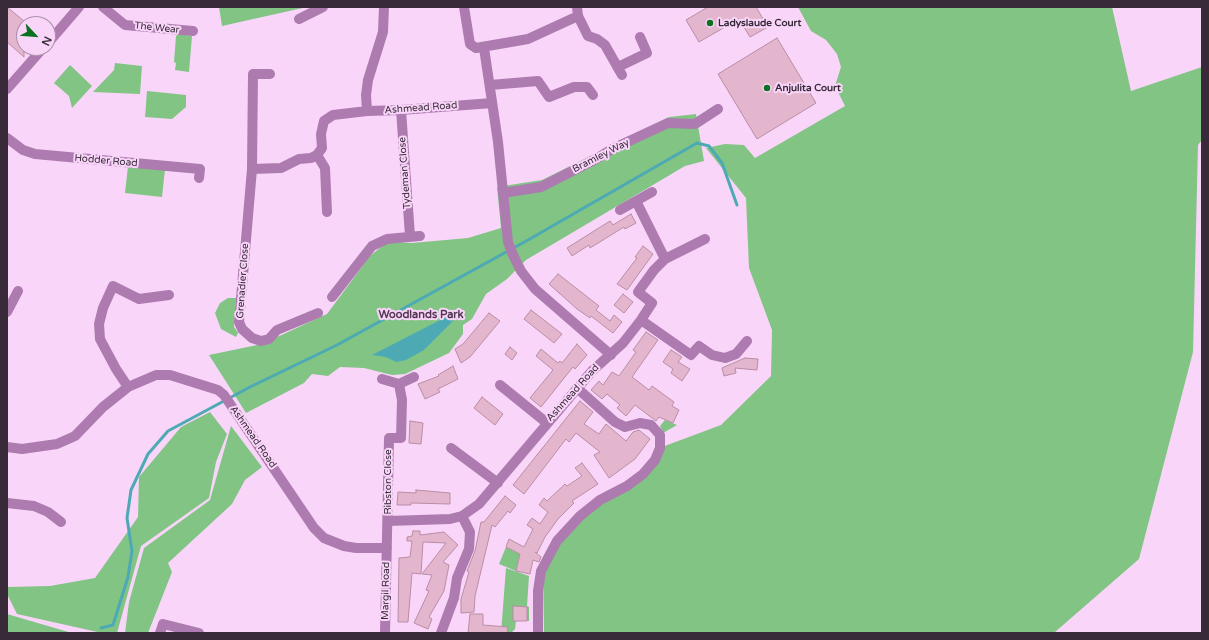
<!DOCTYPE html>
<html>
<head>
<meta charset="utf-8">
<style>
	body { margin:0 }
	#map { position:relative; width:1209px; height:640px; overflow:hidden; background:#f9d6f9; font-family:"Varela Round",sans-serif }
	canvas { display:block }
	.frame { position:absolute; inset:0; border:8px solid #382a38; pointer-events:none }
	.north { position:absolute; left:16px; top:16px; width:40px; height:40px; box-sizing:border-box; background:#f9d6f9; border:1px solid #ac91ac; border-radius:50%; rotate:116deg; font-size:11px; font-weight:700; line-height:16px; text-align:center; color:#382a38 }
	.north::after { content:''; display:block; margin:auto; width:14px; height:18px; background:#0a7121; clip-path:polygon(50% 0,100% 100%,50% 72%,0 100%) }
</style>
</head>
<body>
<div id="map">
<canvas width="1209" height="640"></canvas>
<div class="frame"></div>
<div class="north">N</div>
</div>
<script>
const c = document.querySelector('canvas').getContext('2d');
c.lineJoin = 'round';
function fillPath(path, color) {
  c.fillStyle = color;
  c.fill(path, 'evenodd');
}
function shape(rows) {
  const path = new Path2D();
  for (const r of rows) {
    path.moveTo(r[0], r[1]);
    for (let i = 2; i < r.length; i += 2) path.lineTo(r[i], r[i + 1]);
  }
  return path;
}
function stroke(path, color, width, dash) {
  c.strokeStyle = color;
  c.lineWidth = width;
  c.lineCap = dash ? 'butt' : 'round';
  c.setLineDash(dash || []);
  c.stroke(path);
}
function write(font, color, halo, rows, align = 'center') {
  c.font = font + ' "Varela Round",sans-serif';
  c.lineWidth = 4;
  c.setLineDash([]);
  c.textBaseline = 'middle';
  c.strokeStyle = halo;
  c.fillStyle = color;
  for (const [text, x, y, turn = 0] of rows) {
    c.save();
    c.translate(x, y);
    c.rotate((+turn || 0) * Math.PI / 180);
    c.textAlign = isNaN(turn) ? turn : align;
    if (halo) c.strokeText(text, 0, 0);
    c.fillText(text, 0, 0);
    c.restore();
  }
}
fillPath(shape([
	[219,7,307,7,222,26],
	[798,7,1112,7,1131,91,1202,67,1202,140,1198,145,1193,352,1139,559,1055,632,1050,633,544,633,543,572,561,543,581,517,637,483,662,447,721,425,771,376,772,330,749,268,746,198,706,148,725,144,744,145,755,158,845,106,835,86,841,67,837,54,826,40,811,31],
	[179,34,192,36,189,72,175,70,176,63,174,62,176,36],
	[115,63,142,66,140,94,93,92,114,70],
	[70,65,92,86,72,108,69,96,54,83],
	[147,91,186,95,186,107,172,119,145,117],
	[696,114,704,161,685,166,526,260,507,279,486,294,472,319,463,325,463,334,449,353,405,374,392,375,364,368,340,367,328,376,312,374,304,383,246,413,209,355,262,344,327,314,370,256,387,242,412,243,468,238,501,228,497,187,542,180,669,117],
	[128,166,165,169,162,197,125,193],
	[228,298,236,298,234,327,238,333,236,337,221,329,215,313,220,303],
	[210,412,227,434,216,462,209,498,141,546,117,633,102,633,17,614,7,594,7,587,50,586,95,578,138,517,139,477,181,427],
	[665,420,677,425,663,433,660,426],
	[231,426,262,467,245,480,232,504,168,563,172,572,148,633,125,633,129,602,144,548,210,500],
	[506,547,520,554,516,571,499,564],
	[506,568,529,576,527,606,529,607,529,621,527,621,527,607,514,606,513,621,516,621,515,629,511,633,501,633],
	[7,614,72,633,7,633]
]), '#81c484');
fillPath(shape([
	[452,314,458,316,424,350,406,360,396,362,386,357,372,355]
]), '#4daab5');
stroke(shape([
	[101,628,113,625,128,577,132,551,127,518,131,490,148,454,168,431,250,387,337,345,528,240,697,143,709,146,722,163,737,205]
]), '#4daab5', 3);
const building = shape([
	[7,7,24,21,24,57,7,42,7,7],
	[708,7,756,7,768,27,750,37,739,19,699,42,686,20,708,7],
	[777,38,816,103,757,139,718,74,777,38],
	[631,214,636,223,625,229,624,227,590,248,589,245,572,256,567,248,610,221,613,225,631,214],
	[643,246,653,254,627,290,617,284,637,258,635,257,643,246],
	[558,274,599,306,596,310,610,321,614,315,622,322,613,333,591,316,590,318,577,309,549,284,558,274],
	[623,294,633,302,624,313,614,305,623,294],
	[531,310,562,334,554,343,524,319,531,310],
	[489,313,500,321,470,357,461,363,455,349,463,344,489,313],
	[646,332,658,340,632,377,649,390,652,386,674,402,672,406,679,410,673,423,659,417,656,421,635,405,626,416,617,408,620,405,607,394,602,399,591,390,599,381,603,385,612,372,619,376,636,352,633,350,646,332],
	[577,344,587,355,575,369,573,367,541,407,530,398,553,370,536,356,541,349,558,363,560,361,562,363,577,344],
	[510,347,517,353,512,360,505,354,510,347],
	[671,350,682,357,678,362,690,369,682,381,671,373,673,369,663,362,671,350],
	[745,358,758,359,757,370,735,368,736,373,724,376,722,368,745,358],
	[453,366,458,379,438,389,440,392,425,399,418,384,439,376,438,375,453,366],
	[482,397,503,414,495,425,474,408,482,397],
	[580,401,593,412,584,424,599,434,606,424,626,441,633,432,639,430,650,439,635,459,609,478,594,455,600,452,576,433,569,442,566,439,524,494,513,485,580,401],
	[410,421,423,423,421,444,409,443,410,421],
	[582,463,598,484,572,501,574,503,558,519,545,537,537,553,535,552,541,557,539,562,533,560,530,574,516,571,520,554,506,547,509,539,524,547,533,529,527,525,532,518,540,524,548,512,539,505,544,498,547,501,565,484,567,486,582,476,575,468,582,463],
	[416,490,450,493,450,504,411,503,411,505,397,505,398,492,416,493,416,490],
	[505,496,516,505,510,513,508,511,495,527,492,525,475,596,474,612,461,613,461,599,469,572,467,571,475,551,481,522,484,522,505,496],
	[413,531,420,531,420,535,444,532,458,545,443,562,449,565,444,591,429,617,432,619,428,629,414,623,429,591,426,590,432,575,422,574,446,543,423,542,421,574,412,573,408,622,398,622,399,558,410,557,412,541,407,541,407,537,412,536,413,531],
	[513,606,527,607,527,621,513,621,513,606],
	[470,614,483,614,483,625,508,627,507,633,468,633,470,614]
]);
fillPath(building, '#e3b6cd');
stroke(building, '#b88da4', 1);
stroke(shape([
	[103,7,125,25,193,31],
	[464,7,470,44,476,48,528,39,578,16],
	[577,7,578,16,588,36,597,39,605,45,622,75],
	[299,19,323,7],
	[48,43,79,7],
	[484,48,498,142,508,242,513,255,521,271,535,289,611,355],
	[618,67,647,53,640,37],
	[270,74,253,74,252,169,239,322,242,329,252,338,261,341,269,339,277,330,318,313],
	[490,85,538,81,549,97,574,87,587,87,593,95],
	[7,89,43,48],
	[401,110,410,236],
	[367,111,366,95,368,80,383,32,384,7],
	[7,138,23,150,35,154,200,169,199,178],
	[317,155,325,168,327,212],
	[252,169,281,168,299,159,311,158,317,155,322,148,321,134,324,121,333,115,367,111,401,110,492,103],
	[503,193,541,187,596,159,612,149,668,123,695,124,718,109],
	[636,201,665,259],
	[620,210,652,192],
	[332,297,372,246,387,239,420,236],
	[7,312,18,291],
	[641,320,691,355,699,346,712,355,725,358,736,354,747,341],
	[382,379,399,384,414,377],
	[500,385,547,423],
	[128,387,116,369,100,339,99,324,103,308,113,286,139,299,169,295],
	[7,447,22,449,57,444,75,436,103,407,128,387,156,375,170,375,218,390,224,395,314,528,324,538,344,546,356,548,387,548],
	[451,448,498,483],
	[7,503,34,506,48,512,61,522],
	[388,521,450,519,462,516,479,504,592,371,623,343,641,320,652,303,638,292,654,270,665,259,705,239],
	[160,633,163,624,199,633],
	[385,633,389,438,401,438,402,400,399,384],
	[441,633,454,598,457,578,469,549,470,532,462,516],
	[538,633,538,591,541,571,557,541,580,516,600,500,627,486,643,474,655,460,660,448,660,435,651,425,640,423,625,427,615,422,577,388]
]), '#ad7baf', 10);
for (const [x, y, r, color] of [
	[710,23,4,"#0a7121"],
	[767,88,4,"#0a7121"]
]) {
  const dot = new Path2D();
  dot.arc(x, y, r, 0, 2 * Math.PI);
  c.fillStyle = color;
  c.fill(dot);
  stroke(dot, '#f9d6f9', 1.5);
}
write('bold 10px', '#382a38', '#f9d6f9', [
	["Ladyslaude Court",718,23],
	["Anjulita Court",775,88]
], 'left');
write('10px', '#382a38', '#f9d6f9', [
	["The Wear",157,28,6],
	["Ashmead Road",421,108,-4],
	["Bramley Way",601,156,-27],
	["Hodder Road",106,161,5],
	["Tydeman Close",405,173,-94],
	["Grenadier Close",243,281,-86],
	["Ashmead Road",573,393,-48],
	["Ashmead Road",253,437,55],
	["Ribston Close",388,482,-90],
	["Margil Road",386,591,-89]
]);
write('bold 11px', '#523653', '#f9d6f9', [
	["Woodlands Park",421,315]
]);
</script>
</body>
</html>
